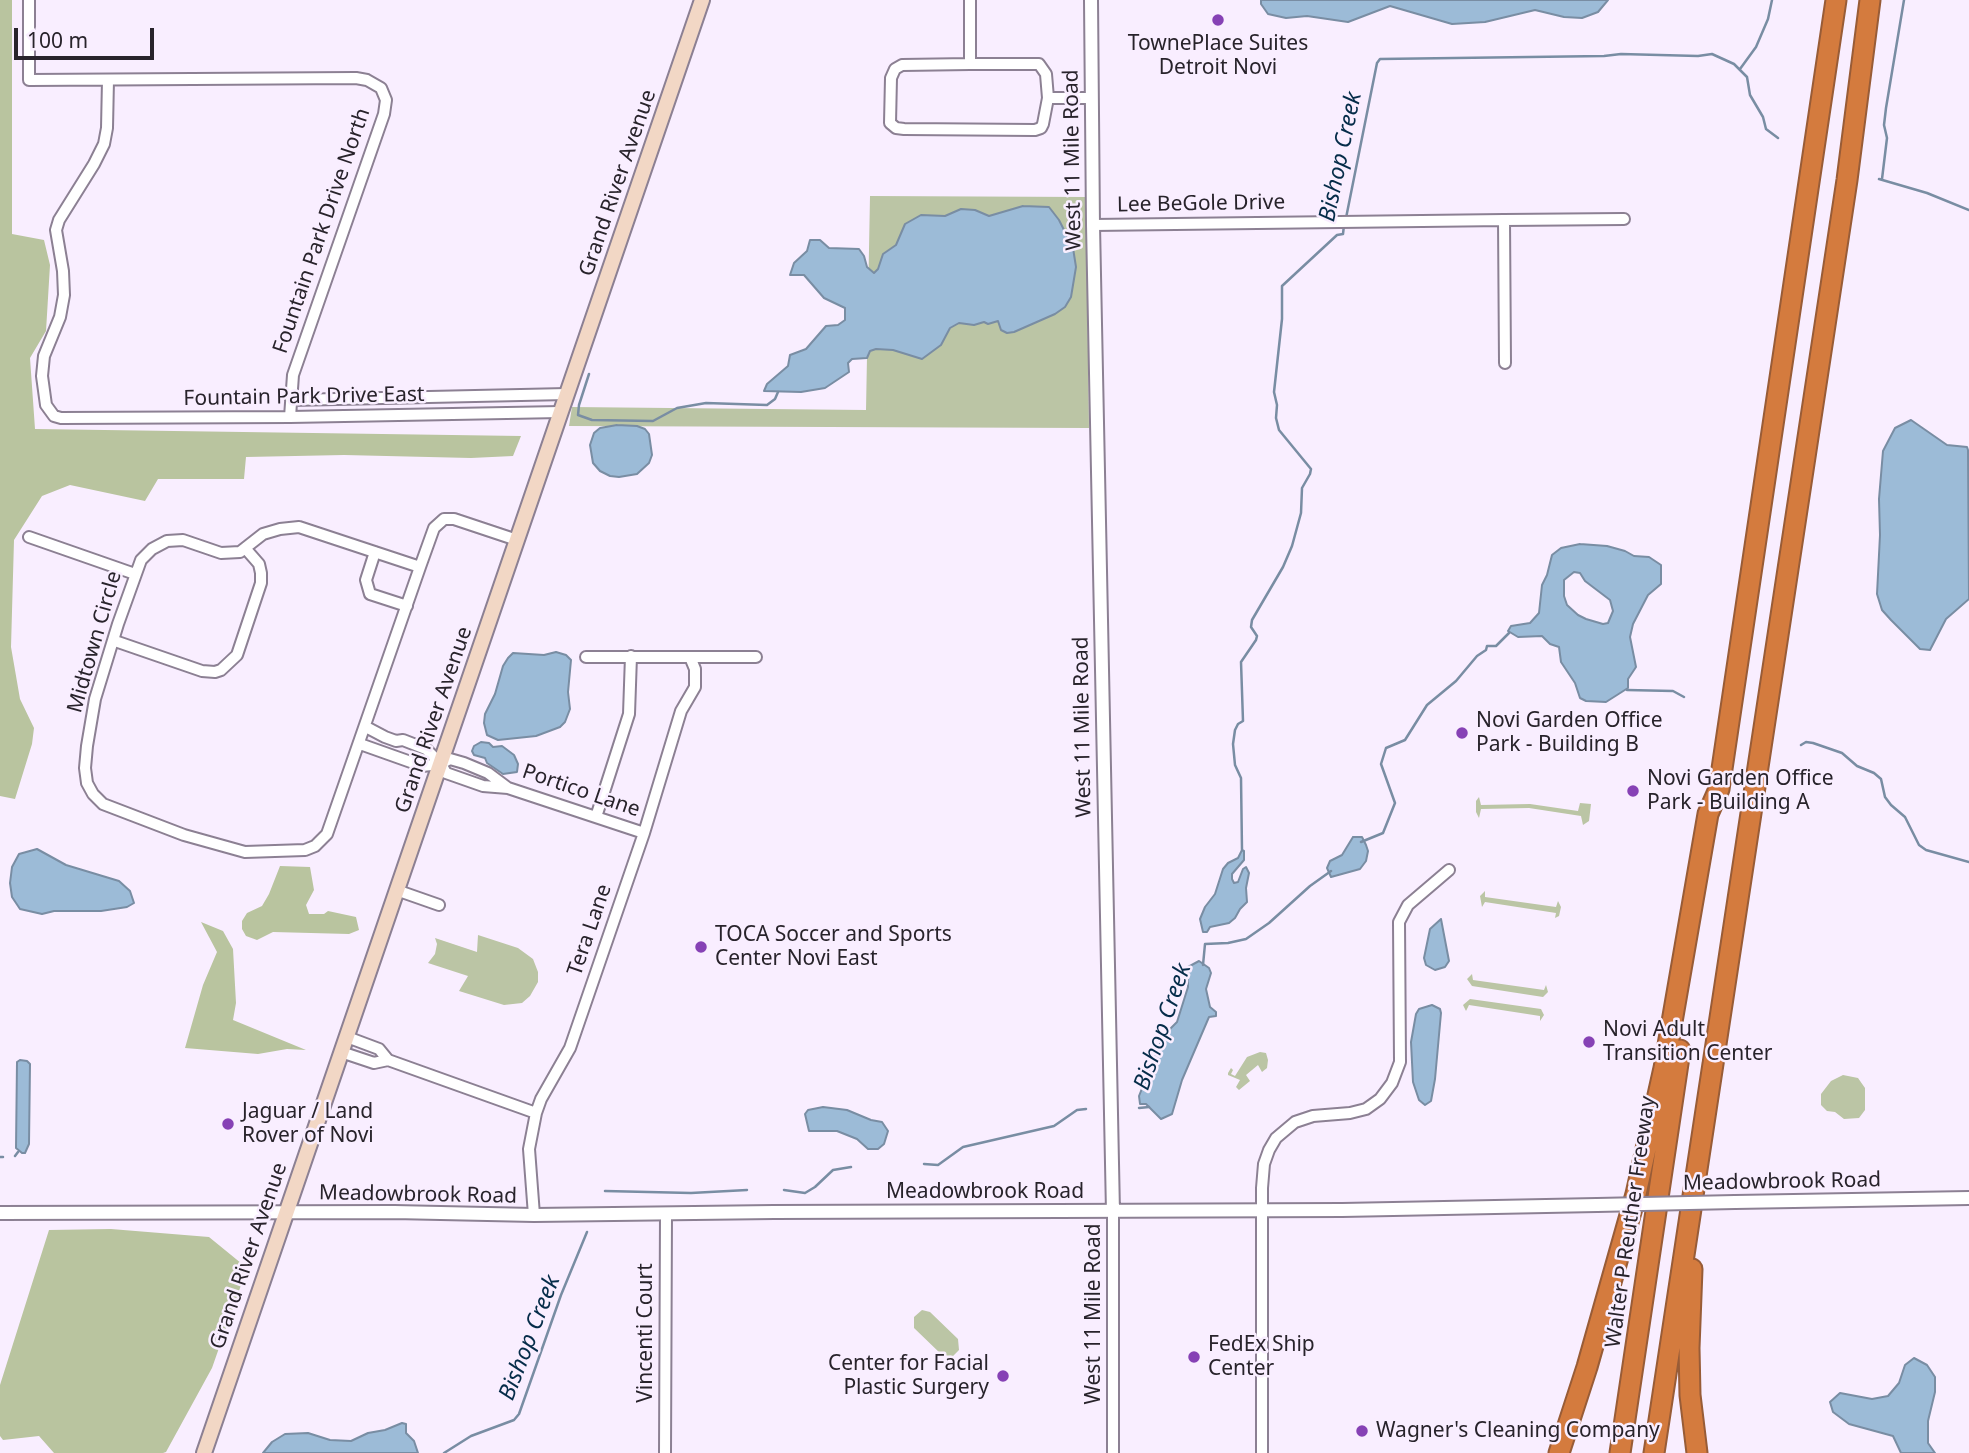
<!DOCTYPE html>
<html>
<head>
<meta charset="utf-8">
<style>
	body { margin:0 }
	#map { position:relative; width:1969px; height:1453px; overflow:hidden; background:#f9eeff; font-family:"Noto Sans",sans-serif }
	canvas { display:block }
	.scale { position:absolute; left:14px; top:28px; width:140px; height:32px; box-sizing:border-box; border:4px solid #28232b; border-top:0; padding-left:9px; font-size:21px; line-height:24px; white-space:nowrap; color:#28232b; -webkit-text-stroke:5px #f9eeff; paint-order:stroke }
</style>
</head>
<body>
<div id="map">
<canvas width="1969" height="1453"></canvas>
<div class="scale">100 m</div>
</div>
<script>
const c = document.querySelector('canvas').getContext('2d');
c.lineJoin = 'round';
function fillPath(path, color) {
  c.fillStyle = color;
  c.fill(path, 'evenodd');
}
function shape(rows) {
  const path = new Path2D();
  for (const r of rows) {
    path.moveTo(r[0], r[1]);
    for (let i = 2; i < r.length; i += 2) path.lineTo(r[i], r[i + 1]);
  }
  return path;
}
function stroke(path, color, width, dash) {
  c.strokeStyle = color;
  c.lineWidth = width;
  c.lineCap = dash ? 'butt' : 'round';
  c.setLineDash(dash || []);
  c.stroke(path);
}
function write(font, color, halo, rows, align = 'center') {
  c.font = font + ' "Noto Sans",sans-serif';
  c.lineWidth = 5;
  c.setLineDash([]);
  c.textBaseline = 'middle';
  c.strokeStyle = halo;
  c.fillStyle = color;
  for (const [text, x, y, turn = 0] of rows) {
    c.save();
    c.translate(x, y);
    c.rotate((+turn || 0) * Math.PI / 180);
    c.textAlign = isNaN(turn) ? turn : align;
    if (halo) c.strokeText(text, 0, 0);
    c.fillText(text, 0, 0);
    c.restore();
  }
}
fillPath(shape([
	[870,196,1086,197,1089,428,569,426,572,407,866,410],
	[1479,797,1481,805,1530,804,1578,811,1580,803,1591,804,1589,821,1583,825,1581,816,1529,808,1481,809,1479,818,1476,812,1476,801],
	[1485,891,1485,897,1556,907,1558,901,1561,907,1559,916,1555,918,1556,913,1485,902,1482,907,1480,896],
	[478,935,518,948,533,959,538,972,538,982,530,996,522,1003,504,1005,459,991,468,976,428,963,435,954,437,944,435,938,477,952],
	[1472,974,1473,980,1544,990,1546,985,1548,992,1543,997,1472,986,1467,979],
	[1470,999,1541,1009,1544,1015,1540,1021,1540,1016,1469,1005,1466,1011,1463,1005],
	[1260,1052,1266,1053,1268,1060,1267,1068,1262,1072,1258,1065,1246,1075,1250,1081,1239,1090,1236,1087,1240,1080,1228,1075,1228,1073,1231,1068,1233,1070,1231,1074,1235,1076,1247,1057],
	[1843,1075,1858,1078,1865,1088,1865,1110,1859,1118,1844,1119,1835,1112,1827,1111,1821,1105,1821,1094,1831,1081],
	[922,1310,930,1312,958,1339,959,1350,953,1356,942,1355,914,1328,914,1317]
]), '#bbc5a5');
fillPath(shape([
	[0,0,12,0,12,234,44,240,50,265,46,331,30,358,35,429,521,436,513,456,471,458,344,455,246,457,244,479,158,479,145,501,70,485,42,496,14,540,11,647,20,699,34,728,32,744,15,799,0,796],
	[280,866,310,867,314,890,306,905,309,914,324,914,328,911,356,917,359,930,349,934,273,932,257,940,246,936,242,929,242,921,247,913,262,906,269,894],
	[201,922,223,931,233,949,236,1003,233,1020,306,1050,287,1049,258,1054,185,1048,203,985,217,952],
	[111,1229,209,1237,247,1268,212,1368,166,1452,163,1453,54,1453,39,1436,3,1440,0,1436,0,1385,49,1230]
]), '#b9c49f');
const water = shape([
	[1261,0,1608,0,1598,12,1582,18,1564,17,1535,10,1485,22,1452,24,1390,6,1348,22,1307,16,1286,18,1268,14,1261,4,1261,0],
	[1023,206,1049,207,1059,220,1073,248,1076,267,1071,297,1065,307,1055,314,1014,332,1007,333,1001,330,998,321,988,324,984,322,974,325,959,323,950,328,941,345,922,359,893,350,876,349,870,351,867,358,852,359,848,363,849,372,825,388,801,392,764,391,767,384,788,366,790,355,806,349,826,326,838,325,845,320,845,308,824,298,804,275,790,275,794,263,807,251,810,240,820,240,829,248,859,249,864,256,867,267,874,273,878,269,883,254,896,245,905,224,921,215,945,216,961,209,975,210,989,216,1023,206],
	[1911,420,1947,445,1967,447,1968,450,1969,599,1946,619,1930,650,1920,649,1891,620,1882,610,1877,594,1880,535,1879,499,1883,451,1895,428,1911,420],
	[617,425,637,426,645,429,649,434,652,455,649,463,637,474,619,477,610,476,600,471,593,463,590,445,594,433,600,428,617,425],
	[1580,544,1607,546,1625,551,1634,556,1649,557,1661,565,1661,584,1648,595,1633,624,1630,637,1636,667,1628,679,1628,688,1606,702,1586,701,1580,698,1575,683,1561,662,1559,647,1550,644,1542,636,1518,637,1508,631,1511,626,1530,623,1539,613,1542,585,1547,575,1552,555,1561,548,1580,544],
	[1574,572,1580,573,1585,581,1610,600,1613,611,1608,623,1603,624,1586,619,1578,615,1567,605,1564,596,1564,580,1574,572],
	[556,652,566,655,571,660,568,692,570,709,565,722,560,727,536,736,498,740,487,735,484,723,485,714,495,694,503,666,508,658,513,653,544,655,556,652],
	[481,742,489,743,493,747,502,746,514,755,518,764,517,772,503,774,487,763,485,758,474,755,472,751,474,746,481,742],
	[1353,837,1362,837,1366,845,1368,851,1366,861,1360,869,1331,877,1327,868,1330,861,1342,855,1353,837],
	[37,849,66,865,119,881,130,891,134,903,127,907,101,911,54,911,42,914,20,909,12,897,10,883,12,867,19,854,37,849],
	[1242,850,1244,851,1244,860,1232,874,1232,879,1234,883,1238,882,1243,869,1246,867,1249,873,1246,888,1247,902,1240,909,1235,918,1229,923,1210,927,1207,932,1203,932,1200,919,1205,907,1215,894,1223,869,1228,863,1238,858,1242,850],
	[1441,919,1449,961,1445,967,1435,970,1426,965,1424,958,1430,929,1441,919],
	[1199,961,1209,968,1211,973,1206,989,1210,1007,1216,1012,1216,1016,1209,1017,1182,1080,1172,1114,1161,1119,1146,1104,1140,1104,1139,1096,1163,1036,1177,1022,1188,987,1188,967,1199,961],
	[1432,1005,1440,1009,1441,1013,1435,1079,1431,1101,1425,1105,1419,1100,1413,1082,1411,1042,1416,1014,1419,1009,1432,1005],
	[20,1060,27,1061,30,1064,29,1144,25,1153,22,1153,16,1148,17,1062,20,1060],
	[823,1107,847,1110,871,1120,882,1122,888,1131,884,1144,878,1149,868,1149,857,1139,837,1131,809,1131,805,1114,808,1110,823,1107],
	[1914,1358,1927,1365,1935,1377,1935,1392,1928,1421,1928,1443,1935,1453,1901,1453,1893,1436,1849,1424,1833,1412,1830,1402,1840,1393,1872,1399,1888,1396,1899,1383,1905,1365,1914,1358],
	[402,1423,406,1424,406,1433,414,1441,418,1453,263,1453,272,1442,285,1434,308,1433,330,1440,351,1441,368,1433,385,1430,402,1423]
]);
fillPath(water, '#9cbbd7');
stroke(water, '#798da3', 2);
stroke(shape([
	[1740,69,1756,47,1768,19,1772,0],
	[1879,179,1927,193,1969,210],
	[1882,179,1887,138,1884,125,1886,108,1904,0],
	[1346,218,1377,63,1380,59,1604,56,1621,54,1698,56,1712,54,1734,64,1747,77,1750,95,1763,117,1766,129,1778,138],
	[589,374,579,405,578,415,592,420,653,421,677,408,706,403,767,405,775,399,778,392],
	[1627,690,1673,691,1684,697],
	[1801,745,1806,742,1813,743,1842,753,1857,766,1874,773,1881,779,1885,797,1891,805,1905,817,1919,845,1926,850,1969,862],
	[1361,842,1383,833,1395,803,1381,764,1386,748,1405,740,1427,705,1456,681,1477,656,1486,650,1487,646,1496,646,1509,633],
	[1242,850,1241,778,1235,765,1233,744,1235,730,1238,724,1243,721,1241,662,1256,640,1257,636,1251,627,1252,620,1283,567,1292,546,1301,513,1302,488,1310,474,1311,469,1279,430,1276,418,1277,405,1274,392,1282,319,1282,286,1337,235,1343,234,1344,225],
	[1203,965,1205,944,1228,943,1246,939,1269,923,1310,886,1331,871],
	[1139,1108,1149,1107],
	[15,1156,18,1152],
	[0,1157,3,1157],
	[924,1164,938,1165,963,1147,1054,1126,1077,1110,1086,1109],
	[784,1190,805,1193,815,1187,833,1170,851,1167],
	[605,1191,691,1193,747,1190],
	[444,1453,471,1436,514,1420,519,1414,561,1295,587,1232]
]), '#798da3', 2.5);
const minor = shape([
	[29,0,29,80,356,78,367,80,381,88,386,100,384,114,293,375,290,417],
	[970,0,970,64,1039,64,1046,74,1048,98,1092,98],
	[970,64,902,65,895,69,891,78,890,123,896,128,904,129,1035,130,1041,128,1043,124,1048,98],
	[108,80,107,128,104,144,94,164,59,220,56,230,63,271,64,295,60,317,44,356,42,376,46,405,54,416,61,418,290,417,561,412],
	[1504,220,1624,219],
	[1093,225,1504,220,1505,363],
	[291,400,567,394],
	[299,527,420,567,327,834,315,846,305,850,245,852,184,835,103,804,93,794,87,783,85,768,87,746,95,699,118,624,141,560,152,549,167,541,183,540,221,553,240,552,263,534,280,529,299,527],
	[29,537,135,574],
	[375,552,366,580,370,594,407,606],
	[420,567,434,528,444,519,454,519,517,540],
	[115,641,202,671,215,672,221,670,237,655,261,583,261,573,259,564,245,548],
	[586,657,756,657],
	[360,744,422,766,441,764,426,749,403,740,396,741,385,737,366,727],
	[508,788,483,786,446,773,441,764,450,759,464,763,488,773,508,788,644,833],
	[596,817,629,714,631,656],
	[399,891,439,905],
	[347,1037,379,1049,388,1060],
	[341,1052,374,1063,388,1060,536,1113],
	[534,1215,529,1149,536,1113,541,1099,570,1048,644,833,681,711,695,687,695,669,690,657],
	[665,1453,666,1214],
	[1113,1453,1113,1212],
	[1262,1453,1262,1188,1264,1164,1269,1150,1276,1138,1295,1122,1313,1116,1350,1113,1366,1109,1380,1099,1392,1083,1400,1062,1399,922,1408,905,1449,870]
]);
const tertiary = shape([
	[1091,0,1093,225,1113,1212],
	[1735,1202,1969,1198],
	[0,1213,394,1212,534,1215,774,1212,1342,1210,1597,1205]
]);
const secondary = shape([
	[204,1453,702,0]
]);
const motorway = shape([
	[1692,1269,1689,1348,1690,1395,1697,1453],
	[1559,1453,1587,1367,1636,1194,1664,1068,1708,814,1719,789,1836,0],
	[1620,1453,1680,1050],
	[1654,1453,1847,180,1870,0]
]);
stroke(minor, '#8c8093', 14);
stroke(tertiary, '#8c8093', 16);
stroke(secondary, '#8c8093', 18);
stroke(motorway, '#985c37', 23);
stroke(minor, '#fff', 10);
stroke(tertiary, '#fff', 12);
stroke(secondary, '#f2d7c5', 14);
stroke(motorway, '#d47b3e', 19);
const tertiaryBridge = shape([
	[1597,1205,1735,1202]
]);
stroke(tertiaryBridge, '#8c8093', 16, []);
stroke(tertiaryBridge, '#fff', 12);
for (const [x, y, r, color] of [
	[1218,20,7,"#8641b5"],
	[1462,733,7,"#8641b5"],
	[1633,791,7,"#8641b5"],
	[701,947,7,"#8641b5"],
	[1589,1042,7,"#8641b5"],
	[228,1124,7,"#8641b5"],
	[1194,1357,7,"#8641b5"],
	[1003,1376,7,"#8641b5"],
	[1362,1431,7,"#8641b5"]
]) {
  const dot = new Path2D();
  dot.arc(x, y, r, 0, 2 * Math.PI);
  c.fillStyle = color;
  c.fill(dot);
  stroke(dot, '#f9eeff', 2.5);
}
write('21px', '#28232b', '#f9eeff', [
	["TownePlace Suites",1218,44,"center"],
	["Detroit Novi",1218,68,"center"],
	["Novi Garden Office",1476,721],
	["Park - Building B",1476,745],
	["Novi Garden Office",1647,779],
	["Park - Building A",1647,803],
	["TOCA Soccer and Sports",715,935],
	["Center Novi East",715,959],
	["Novi Adult",1603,1030],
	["Transition Center",1603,1054],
	["Jaguar / Land",242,1112],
	["Rover of Novi",242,1136],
	["FedEx Ship",1208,1345],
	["Center",1208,1369],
	["Center for Facial",989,1364,"right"],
	["Plastic Surgery",989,1388,"right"],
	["Wagner's Cleaning Company",1376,1431]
], 'left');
write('21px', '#28232b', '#f9eeff', [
	["West 11 Mile Road",1073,160,-91],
	["Grand River Avenue",618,183,-71],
	["Lee BeGole Drive",1201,204,-1],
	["Fountain Park Drive North",322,231,-71],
	["Fountain Park Drive East",304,397,-1],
	["Midtown Circle",95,642,-74],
	["Grand River Avenue",434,720,-71],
	["West 11 Mile Road",1083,727,-91],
	["Portico Lane",581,791,19],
	["Tera Lane",590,930,-71],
	["Meadowbrook Road",1782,1182,-1],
	["Meadowbrook Road",985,1192],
	["Meadowbrook Road",418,1195,1],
	["Walter P Reuther Freeway",1631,1222,-82],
	["Grand River Avenue",249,1256,-71],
	["West 11 Mile Road",1094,1314,-90],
	["Vincenti Court",646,1333,-90]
]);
write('italic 23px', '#052c49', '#f9eeff', [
	["Bishop Creek",1341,157,-78],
	["Bishop Creek",1163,1027,-71],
	["Bishop Creek",530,1338,-69]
]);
</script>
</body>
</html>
